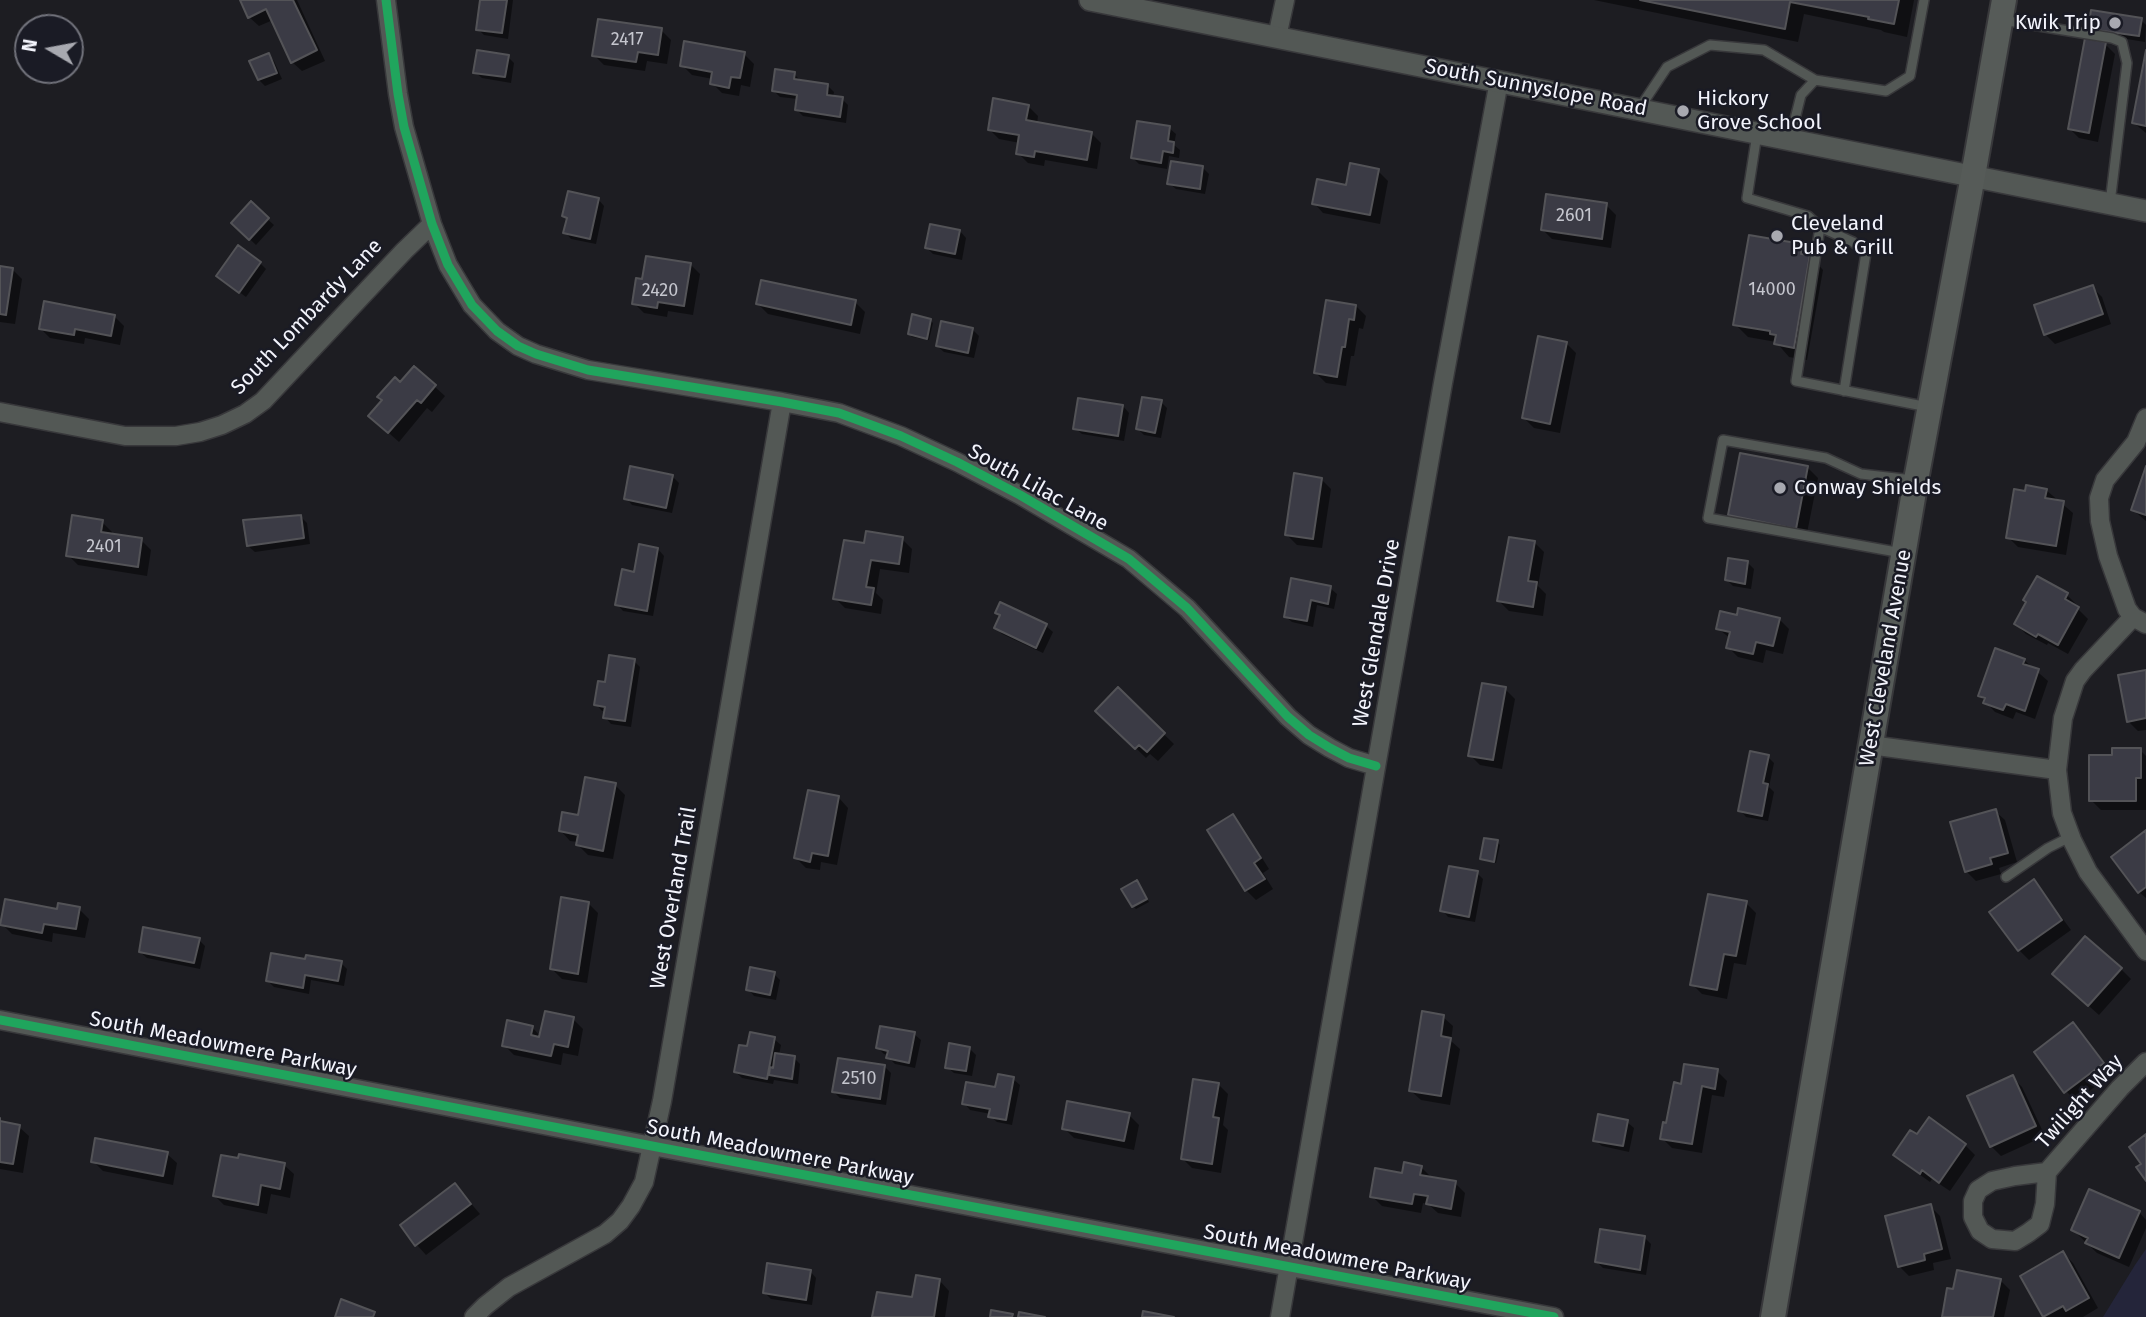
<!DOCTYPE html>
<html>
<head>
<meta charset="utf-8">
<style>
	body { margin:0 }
	#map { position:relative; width:2146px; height:1317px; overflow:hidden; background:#1d1d22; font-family:"Fira Sans",sans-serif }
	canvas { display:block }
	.north { position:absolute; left:14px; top:14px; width:70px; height:70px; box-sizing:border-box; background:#1a1b25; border:2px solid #71727b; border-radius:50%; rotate:280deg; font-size:19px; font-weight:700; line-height:28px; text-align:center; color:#f3f4fc }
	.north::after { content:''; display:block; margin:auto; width:24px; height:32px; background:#a8a9b0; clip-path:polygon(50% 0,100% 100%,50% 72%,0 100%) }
</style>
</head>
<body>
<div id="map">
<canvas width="2146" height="1317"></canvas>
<div class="north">N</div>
</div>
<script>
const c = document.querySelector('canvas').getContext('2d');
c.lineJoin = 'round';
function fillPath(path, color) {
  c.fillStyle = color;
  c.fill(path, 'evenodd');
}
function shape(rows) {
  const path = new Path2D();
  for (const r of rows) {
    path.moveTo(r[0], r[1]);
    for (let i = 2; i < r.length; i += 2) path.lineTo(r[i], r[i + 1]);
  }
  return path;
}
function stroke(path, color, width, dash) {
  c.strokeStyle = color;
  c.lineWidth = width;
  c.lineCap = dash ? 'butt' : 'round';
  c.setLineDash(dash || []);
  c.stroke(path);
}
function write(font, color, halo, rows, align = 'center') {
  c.font = font + ' "Fira Sans",sans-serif';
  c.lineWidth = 5;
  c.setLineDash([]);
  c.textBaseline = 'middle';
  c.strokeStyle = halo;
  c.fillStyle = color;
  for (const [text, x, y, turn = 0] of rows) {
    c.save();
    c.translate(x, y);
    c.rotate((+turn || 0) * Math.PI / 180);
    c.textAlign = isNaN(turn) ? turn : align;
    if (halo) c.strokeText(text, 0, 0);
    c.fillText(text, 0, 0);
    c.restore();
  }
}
fillPath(shape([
	[2146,1249,2146,1317,2103,1317,2135,1265]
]), '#24253a');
fillPath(shape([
	[243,0,297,0,325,61,302,71,292,62,273,20,259,26,249,17],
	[482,0,513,0,508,39,484,35,478,29],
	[1594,0,1914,0,1907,37,1884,32,1881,30,1804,14,1798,42],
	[2141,20,2146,25,2145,42,2096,34,2090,28],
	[661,30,671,40,667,64,647,61,645,71,604,65,594,55],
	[2105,44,2115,54,2098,142,2079,138,2069,128],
	[744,54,754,64,750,87,741,85,739,96,722,93,712,83,713,79,692,75,682,65],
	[268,55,274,61,282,79,265,86,259,80],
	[508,57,514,63,511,83,482,78,475,72],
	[2146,58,2146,133,2134,123],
	[794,74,800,80,828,86,834,92,833,97,842,99,848,105,846,123,803,116,797,110,798,99,780,97,773,90],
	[1028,106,1038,116,1037,124,1091,133,1101,143,1097,169,1045,160,1044,166,1028,163,1018,153,1020,143,999,139,989,129],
	[1169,128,1176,134,1174,145,1180,150,1179,158,1169,156,1167,169,1139,164,1133,158],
	[1202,167,1209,174,1205,194,1176,189,1169,183],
	[1378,171,1388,181,1380,224,1323,213,1314,203],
	[598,199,604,206,596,244,571,239,565,232,568,220,564,216],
	[251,204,274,225,256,245,233,223],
	[1606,205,1616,215,1611,248,1552,239,1542,229],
	[960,231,966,238,962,260,933,254,927,248],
	[1802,246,1823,270,1807,360,1789,357,1776,342,1748,337,1735,324],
	[260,263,266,269,246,297,218,276],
	[690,264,700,274,693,315,668,311,667,317,644,313,634,303],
	[0,268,12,269,22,279,15,324,0,322],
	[2092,287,2102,297,2111,324,2055,344,2045,334],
	[855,302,865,312,860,334,768,314,758,304],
	[1356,306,1366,316,1363,329,1359,328,1354,356,1351,356,1346,386,1326,383,1316,373],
	[114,316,124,326,120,345,85,338,84,344,50,338,40,328],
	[930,320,933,323,929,340,912,337,910,334],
	[973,330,979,336,974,358,944,352,937,346],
	[1566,343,1576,353,1560,433,1534,428,1524,418],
	[414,368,445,396,432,412,427,408,399,442,381,426,401,384],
	[1161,402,1167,408,1161,438,1144,435,1138,429],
	[1123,406,1129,413,1124,441,1082,434,1075,428],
	[1808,468,1818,478,1806,538,1740,525,1730,515],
	[2146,471,2146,521,2133,510],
	[672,476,679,483,672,513,632,505,626,498],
	[1321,479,1331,489,1322,548,1297,545,1287,535],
	[2046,490,2073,513,2066,555,2018,547,2008,537],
	[300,516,307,523,310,544,255,552,248,546],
	[102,522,112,532,112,535,141,540,151,550,147,576,78,565,68,555],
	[902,539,912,549,909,573,880,569,876,593,883,600,881,614,845,608,835,598,866,545],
	[1534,542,1544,552,1538,586,1546,594,1543,616,1509,611,1499,601],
	[658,549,664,556,653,616,623,611,617,604,635,574],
	[1748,563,1754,569,1751,589,1733,586,1727,580],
	[2038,578,2067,595,2077,605,2076,607,2088,619,2068,654,2048,643,2047,645,2026,634,2016,624],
	[1292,580,1330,588,1337,594,1334,609,1317,605,1313,627,1292,622,1285,616],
	[1001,604,1046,626,1053,632,1043,653,1002,634,996,628,1001,616,997,612],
	[1779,619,1789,629,1783,654,1766,650,1763,663,1738,657,1728,647,1730,638,1717,628],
	[2024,660,2048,681,2035,719,2016,712,2013,719,1995,712,1980,696],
	[634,661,640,667,631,727,611,724,605,717,606,711,602,711,596,704,607,684],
	[2146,672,2146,730,2138,731,2128,721],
	[1505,689,1515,699,1502,769,1480,765,1470,755],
	[1118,690,1174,744,1158,761,1150,754,1146,758,1098,711],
	[2140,750,2146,756,2146,810,2101,810,2091,800,2114,757],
	[1768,757,1774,763,1769,787,1774,792,1768,821,1746,817,1740,810],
	[615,785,625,795,613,859,588,855,578,845,578,842,570,841,561,831],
	[839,798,848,808,837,865,821,862,820,870,806,868,796,858],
	[1995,811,2005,820,2017,862,1999,868,2001,874,1976,881,1966,871],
	[1232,816,1242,826,1269,869,1263,873,1273,889,1256,900,1246,890],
	[2146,832,2146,898,2139,892],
	[1497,842,1500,845,1496,863,1485,861,1482,859],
	[1477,873,1483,879,1475,922,1448,917,1442,910],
	[1137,882,1149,902,1136,909,1133,906],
	[2034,882,2043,892,2071,930,2029,960,2019,950,1992,912],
	[588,903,598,913,587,983,562,979,552,969],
	[1746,903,1756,913,1746,965,1734,963,1727,999,1702,994,1692,984],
	[79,909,89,919,85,938,53,933,52,942,12,934,2,924,58,911],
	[199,940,205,946,200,969,147,958,140,952],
	[306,962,341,963,347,969,344,986,311,980,309,994,274,987,268,981],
	[2121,969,2131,979,2099,1015,2064,984],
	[774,974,780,980,776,1000,754,996,748,989],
	[1443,1017,1453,1026,1451,1041,1460,1049,1450,1105,1421,1100,1411,1091],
	[573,1019,583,1029,578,1056,563,1053,561,1065,514,1055,504,1045,532,1027,541,1037],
	[2073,1024,2113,1073,2076,1101,2066,1091],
	[914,1034,921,1040,915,1068,895,1064,888,1057,889,1055,884,1054,878,1048],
	[774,1039,781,1045,779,1055,794,1058,800,1064,798,1084,774,1080,773,1084,742,1078,736,1072,748,1048],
	[969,1048,976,1055,972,1076,954,1073,947,1067],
	[885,1067,891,1073,886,1105,840,1098,834,1092],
	[1717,1071,1727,1081,1724,1097,1712,1095,1702,1153,1672,1148,1662,1138,1682,1086],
	[2012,1077,2022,1087,2045,1136,2001,1156,1991,1146],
	[1013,1079,1020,1085,1012,1125,997,1122,990,1116,991,1114,970,1110,964,1103,997,1089],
	[1218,1084,1228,1094,1223,1125,1228,1130,1221,1173,1192,1168,1182,1158],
	[1129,1115,1139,1125,1134,1150,1074,1138,1064,1128],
	[0,1119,5,1124,19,1127,29,1136,23,1173,0,1169],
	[1929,1120,1965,1145,1975,1155,1950,1191,1932,1179,1930,1182,1905,1164,1895,1155,1917,1137],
	[1627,1122,1634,1128,1629,1152,1602,1146,1595,1140],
	[167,1154,177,1163,173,1185,103,1171,93,1161],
	[284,1165,294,1174,290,1198,271,1194,267,1214,224,1205,215,1196],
	[1421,1167,1431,1177,1455,1183,1465,1193,1461,1217,1438,1213,1428,1204,1423,1203,1421,1213,1382,1206,1372,1196,1403,1175],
	[455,1185,480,1214,426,1255,417,1245],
	[1930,1206,1940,1216,1951,1259,1933,1263,1934,1270,1909,1276,1899,1266],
	[2139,1212,2146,1220,2146,1228,2129,1267,2097,1253,2073,1230],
	[1645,1238,1651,1244,1646,1275,1603,1268,1597,1262],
	[2063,1253,2073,1263,2098,1308,2083,1317,2045,1317,2022,1276],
	[810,1271,816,1278,812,1305,771,1299,765,1293],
	[2000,1280,2010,1290,2004,1317,1943,1317],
	[940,1281,949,1291,945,1317,874,1317,914,1299]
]), '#0007');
const building = shape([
	[240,0,293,0,317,50,291,63,266,9,248,18,240,0],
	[480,0,507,0,502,33,476,30,480,0],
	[1640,0,1899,0,1894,24,1868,19,1869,17,1790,2,1785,29,1640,0],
	[2091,10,2142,18,2139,36,2088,29,2091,10],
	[598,19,662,28,658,55,638,52,636,62,592,56,598,19],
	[2085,38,2106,42,2089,133,2068,129,2085,38],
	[684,41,745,52,740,78,731,77,729,88,710,84,712,72,680,66,684,41],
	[477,50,509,55,505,77,473,73,477,50],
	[2146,50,2146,126,2132,123,2146,50],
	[269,53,277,73,258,80,249,61,269,53],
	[775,69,795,72,794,79,828,84,827,95,843,97,840,117,795,110,797,95,772,91,775,69],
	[993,98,1029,105,1026,120,1092,132,1087,160,1035,151,1034,157,1016,154,1019,135,988,130,993,98],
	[1137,121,1170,126,1168,141,1174,142,1173,153,1163,151,1161,163,1131,158,1137,121],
	[1171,161,1203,166,1200,189,1167,184,1171,161],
	[1350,163,1379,169,1370,215,1312,204,1317,179,1346,185,1350,163],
	[568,191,599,198,590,239,563,233,567,218,562,216,568,191],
	[1546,194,1607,203,1602,239,1541,230,1546,194],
	[251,201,269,218,249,240,231,223,251,201],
	[930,224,960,230,955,254,925,248,930,224],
	[1749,235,1802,244,1801,254,1810,255,1794,348,1774,344,1776,335,1770,334,1770,331,1733,325,1749,235],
	[238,245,261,262,239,293,216,276,238,245],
	[646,256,691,263,684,306,658,302,657,308,632,304,636,278,642,279,646,256],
	[0,266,13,268,6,315,0,314,0,266],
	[761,280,856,300,851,325,756,304,761,280],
	[2093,285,2103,314,2044,335,2034,305,2093,285],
	[1326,300,1356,305,1354,320,1349,319,1345,347,1342,347,1337,377,1314,373,1326,300],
	[44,301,115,315,111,336,75,329,74,335,39,329,44,301],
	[912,314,931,319,927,339,908,334,912,314],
	[941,321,973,328,968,353,936,346,941,321],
	[1538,336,1567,342,1550,424,1522,418,1538,336],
	[414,366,436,385,421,403,417,400,388,433,368,416,382,400,377,397,395,377,400,382,414,366],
	[1142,397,1162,400,1155,433,1136,429,1142,397],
	[1078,398,1123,405,1118,436,1073,429,1078,398],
	[1740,453,1808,466,1796,529,1728,515,1740,453],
	[630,466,673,475,666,508,624,499,630,466],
	[2146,466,2146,515,2131,510,2146,466],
	[1294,473,1322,478,1313,539,1285,535,1294,473],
	[2026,485,2047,489,2045,498,2064,501,2056,546,2006,538,2014,489,2025,491,2026,485],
	[72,515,103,520,101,532,142,538,138,567,66,556,72,515],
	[301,515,304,538,247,546,243,520,301,515],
	[866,531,903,537,899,564,871,560,866,587,874,588,871,605,833,599,844,540,864,543,866,531],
	[1509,537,1535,541,1528,581,1537,582,1533,607,1497,601,1509,537],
	[639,544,658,548,647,611,615,605,622,569,634,572,639,544],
	[1728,558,1748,561,1745,584,1725,580,1728,558],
	[2037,576,2068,593,2065,599,2079,607,2058,645,2038,634,2036,637,2014,624,2026,602,2023,600,2037,576],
	[1291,578,1331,586,1328,604,1311,600,1307,621,1284,617,1291,578],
	[1000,602,1047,624,1036,648,994,628,1000,615,995,613,1000,602],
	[1738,608,1780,618,1773,646,1756,642,1753,654,1726,648,1730,632,1716,629,1720,611,1737,615,1738,608],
	[1995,648,2025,659,2023,664,2039,669,2025,711,2006,704,2003,710,1983,703,1985,698,1978,696,1995,648],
	[609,655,635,659,625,721,603,718,605,707,594,705,598,681,605,682,609,655],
	[2146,670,2146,718,2127,722,2118,675,2146,670],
	[1482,683,1506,687,1493,760,1468,756,1482,683],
	[1118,687,1165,733,1147,752,1139,745,1135,749,1095,711,1118,687],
	[2112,748,2141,748,2141,778,2136,778,2136,801,2089,801,2089,755,2112,755,2112,748],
	[1750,751,1769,755,1763,783,1768,784,1762,816,1738,811,1750,751],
	[585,777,616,783,603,851,576,845,578,835,559,831,562,812,578,815,585,777],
	[808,790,839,796,828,856,812,853,810,862,794,858,808,790],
	[1996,809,2008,853,1990,858,1992,864,1965,872,1950,822,1996,809],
	[1233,814,1261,858,1254,863,1265,879,1245,891,1207,830,1233,814],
	[2146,830,2146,887,2138,893,2111,857,2146,830],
	[1484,838,1498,840,1494,862,1480,859,1484,838],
	[1449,866,1478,871,1469,917,1440,911,1449,866],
	[2034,879,2062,920,2018,951,1989,912,2034,879],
	[1137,880,1147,899,1132,907,1121,889,1137,880],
	[1708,894,1747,901,1736,956,1724,954,1717,990,1690,985,1708,894],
	[561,897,589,902,578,974,550,969,561,897],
	[5,899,57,909,58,903,80,907,76,929,44,924,42,933,0,925,5,899],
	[143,927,200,938,194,963,139,952,143,927],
	[2085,936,2122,968,2088,1006,2052,974,2085,936],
	[271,953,305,959,306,955,342,961,338,981,305,975,303,988,266,981,271,953],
	[750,967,775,972,770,995,746,990,750,967],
	[545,1011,574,1017,568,1047,554,1044,551,1056,502,1046,507,1020,533,1026,531,1035,539,1037,545,1011],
	[1422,1011,1444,1015,1441,1036,1451,1038,1441,1096,1409,1091,1422,1011],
	[2073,1022,2104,1063,2064,1093,2034,1052,2073,1022],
	[880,1026,915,1032,909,1063,886,1058,888,1051,876,1048,880,1026],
	[750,1032,775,1037,767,1079,734,1072,739,1045,747,1046,750,1032],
	[949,1043,970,1047,966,1071,945,1068,949,1043],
	[775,1053,795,1056,792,1079,769,1075,770,1067,773,1068,775,1053],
	[838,1058,885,1065,880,1099,832,1092,838,1058],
	[1684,1064,1718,1069,1715,1089,1702,1086,1692,1144,1660,1139,1663,1122,1666,1123,1674,1082,1681,1084,1684,1064],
	[998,1074,1014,1077,1006,1120,988,1117,990,1109,962,1104,966,1082,995,1087,998,1074],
	[2013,1075,2036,1126,1990,1147,1967,1096,2013,1075],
	[1193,1079,1219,1083,1213,1117,1219,1118,1212,1164,1181,1159,1193,1079],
	[1067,1101,1130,1113,1124,1141,1062,1129,1067,1101],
	[1598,1114,1628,1120,1623,1146,1593,1141,1598,1114],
	[1929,1117,1966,1144,1939,1183,1922,1170,1920,1174,1893,1155,1910,1130,1917,1134,1929,1117],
	[0,1118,0,1121,20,1125,13,1164,0,1162,0,1118],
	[2146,1134,2146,1181,2136,1167,2141,1164,2129,1147,2146,1134],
	[95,1138,168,1152,163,1176,91,1162,95,1138],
	[239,1154,285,1163,280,1189,261,1185,258,1205,213,1196,221,1155,238,1158,239,1154],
	[1404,1162,1422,1166,1420,1175,1456,1181,1451,1209,1426,1204,1428,1196,1414,1194,1412,1204,1370,1197,1375,1168,1402,1173,1404,1162],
	[455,1183,471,1204,415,1246,400,1225,455,1183],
	[2089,1189,2140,1211,2119,1258,2085,1243,2088,1238,2071,1230,2089,1189],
	[1931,1204,1942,1249,1924,1254,1925,1260,1898,1267,1885,1216,1931,1204],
	[1600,1229,1645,1236,1640,1270,1595,1262,1600,1229],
	[2063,1251,2089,1298,2066,1311,2063,1306,2043,1317,2020,1276,2063,1251],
	[767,1263,811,1270,806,1300,763,1293,767,1263],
	[1957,1270,2001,1279,1993,1317,1942,1317,1947,1288,1953,1289,1957,1270],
	[916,1275,940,1279,934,1317,872,1317,877,1292,912,1297,916,1275],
	[341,1299,375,1312,373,1317,335,1317,341,1299],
	[991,1310,1013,1314,1012,1317,990,1317,991,1310],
	[1143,1311,1174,1317,1142,1317,1143,1311],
	[1019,1312,1045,1317,1018,1317,1019,1312]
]);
fillPath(building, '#3b3b45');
stroke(building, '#535357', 2);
const service = shape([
	[2002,20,2112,38,2122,42,2127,63,2110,203],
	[1639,109,1667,67,1710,45,1764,50,1815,80],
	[1757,134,1747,198,1808,216,1820,227,1853,242,1866,253,1844,391],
	[1790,139,1801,95,1815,80,1886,91,1910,76,1924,0],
	[1820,227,1796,381,1928,407],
	[1902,553,1708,518,1723,440,1826,458,1861,474,1913,480],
	[2006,877,2048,848,2070,837]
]);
const minor = shape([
	[386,0,398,94,404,127,432,224,448,265,472,305,497,331,518,346,536,354,588,370,782,402,839,413,901,436,957,462,1020,495,1129,559,1187,608,1288,717,1309,735,1330,748,1349,758,1376,766],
	[1277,37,1285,0],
	[0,412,125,436,176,436,200,432,222,425,245,414,263,401,404,251,432,224],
	[2146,418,2136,442,2105,480,2099,498,2100,521,2108,556,2127,609,2133,617,2146,624],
	[2133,617,2083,670,2075,681,2063,718,2057,770,2062,813,2072,840,2088,872,2146,951],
	[1870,745,2057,770],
	[0,1020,652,1146,1554,1317],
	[2047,1172,2045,1204,2040,1224,2028,1233,2015,1241,1992,1239,1980,1231,1973,1217,1973,1201,1978,1190,1992,1181,2015,1176,2047,1172],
	[2047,1172,2120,1088,2146,1062],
	[474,1317,485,1306,509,1287,605,1234,620,1221,631,1206,644,1182,662,1101,782,402],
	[1280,1317,1443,383,1499,81]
]);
const tertiary = shape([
	[1090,0,2146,211]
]);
const secondary = shape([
	[1773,1317,1916,480,1973,176,2004,0]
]);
stroke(service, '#38383b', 12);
stroke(minor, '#38383b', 21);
stroke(tertiary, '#38383b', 24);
stroke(secondary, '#38383b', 28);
stroke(service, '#535855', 9);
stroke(minor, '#535855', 18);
stroke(tertiary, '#535855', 21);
stroke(secondary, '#565b58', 24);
stroke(shape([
	[386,0,398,94,404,127,432,224,448,265,472,305,497,331,518,346,536,354,588,370,782,402,839,413,901,436,957,462,1020,495,1129,559,1187,608,1288,717,1309,735,1330,748,1349,758,1376,766],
	[0,1020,652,1146,1554,1317]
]), '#20a55d', 9);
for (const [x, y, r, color] of [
	[2115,23,7,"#a8a9b0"],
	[1683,111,7,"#a8a9b0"],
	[1777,236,7,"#a8a9b0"],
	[1780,488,7,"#a8a9b0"]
]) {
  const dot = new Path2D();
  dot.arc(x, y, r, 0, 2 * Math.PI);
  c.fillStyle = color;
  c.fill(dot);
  stroke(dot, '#1a1b25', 2.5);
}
write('18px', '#c5c6ce', null, [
	["2417",627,40],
	["2601",1574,216],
	["14000",1772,290],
	["2420",660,291],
	["2401",104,547],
	["2510",859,1079]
]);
write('21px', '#f3f4fc', '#1a1b25', [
	["Kwik Trip",2101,23,"right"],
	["Hickory",1697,99],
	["Grove School",1697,123],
	["Cleveland",1791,224],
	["Pub & Grill",1791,248],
	["Conway Shields",1794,488]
], 'left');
write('21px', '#f3f4fc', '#1a1b25', [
	["South Sunnyslope Road",1536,88,11],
	["South Lombardy Lane",307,317,-46],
	["South Lilac Lane",1038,488,29],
	["West Glendale Drive",1377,633,-80],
	["West Cleveland Avenue",1886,658,-80],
	["West Overland Trail",674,898,-80],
	["South Meadowmere Parkway",223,1045,11],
	["Twilight Way",2080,1102,-48],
	["South Meadowmere Parkway",780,1153,11],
	["South Meadowmere Parkway",1337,1258,11]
]);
</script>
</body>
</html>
